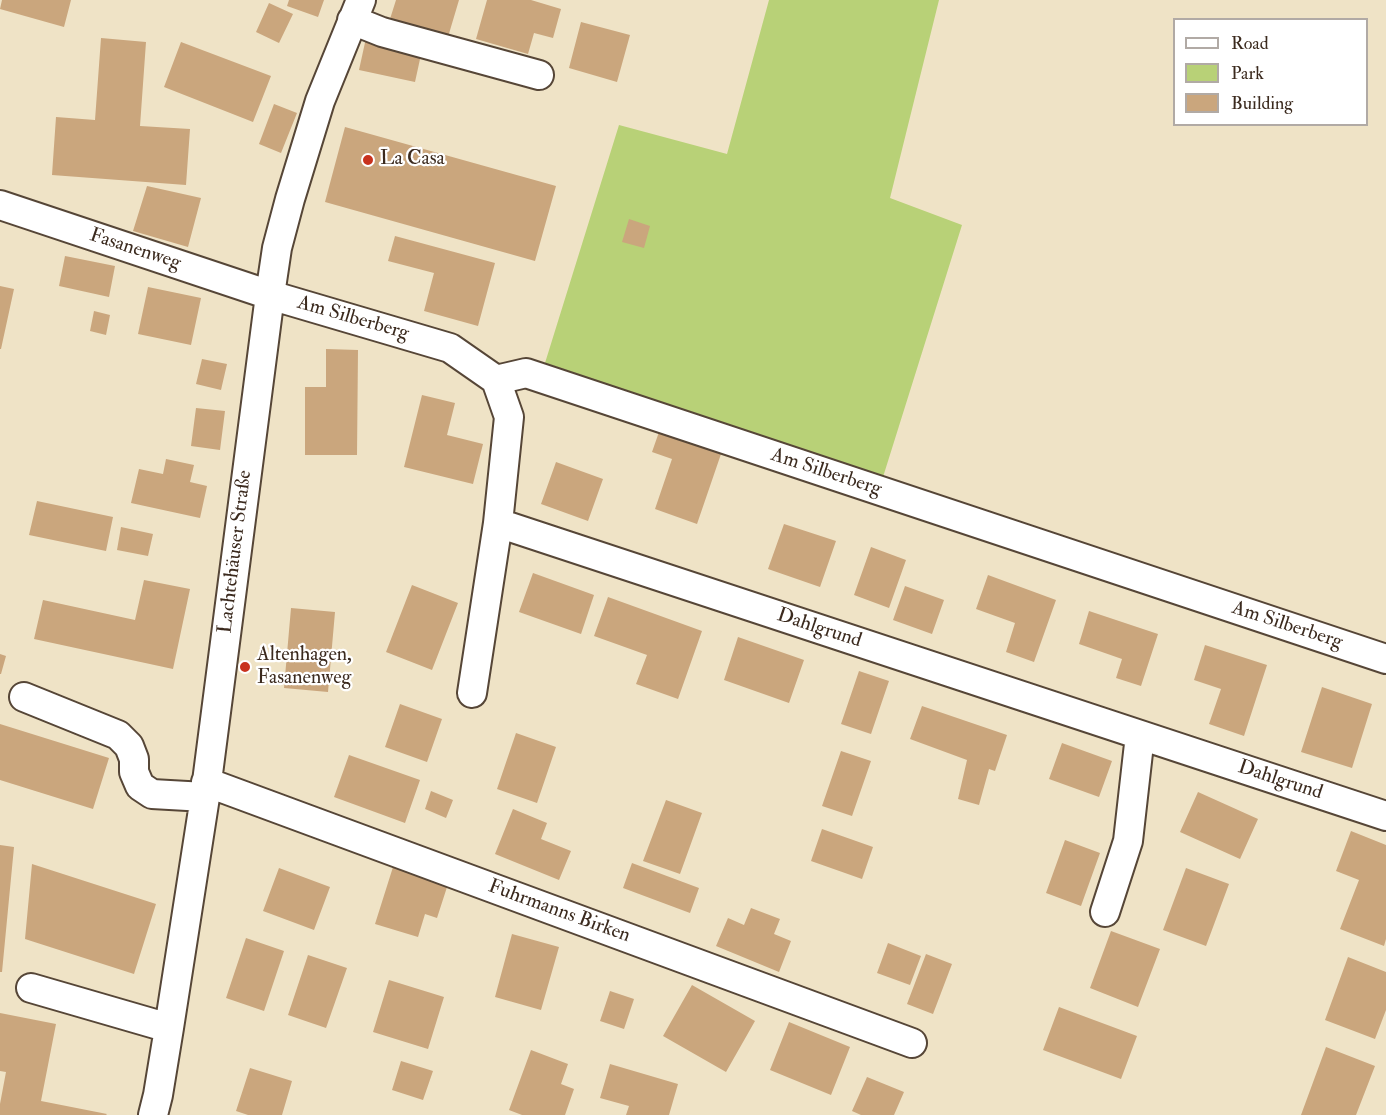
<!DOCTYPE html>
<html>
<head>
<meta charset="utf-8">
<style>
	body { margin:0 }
	#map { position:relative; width:1386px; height:1115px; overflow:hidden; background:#efe3c6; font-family:"IM FELL Double Pica",serif }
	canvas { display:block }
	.legend { position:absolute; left:1173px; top:18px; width:195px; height:108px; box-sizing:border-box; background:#fff; border:2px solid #b1aaa5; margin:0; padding:8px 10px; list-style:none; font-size:18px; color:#3b2a1e }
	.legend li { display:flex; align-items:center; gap:12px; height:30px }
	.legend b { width:30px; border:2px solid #b1aaa5 }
</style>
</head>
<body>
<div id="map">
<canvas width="1386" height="1115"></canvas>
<ul class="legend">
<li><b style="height:8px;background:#fff"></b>Road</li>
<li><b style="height:16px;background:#b8d177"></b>Park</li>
<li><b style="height:16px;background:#caa67d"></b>Building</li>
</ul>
</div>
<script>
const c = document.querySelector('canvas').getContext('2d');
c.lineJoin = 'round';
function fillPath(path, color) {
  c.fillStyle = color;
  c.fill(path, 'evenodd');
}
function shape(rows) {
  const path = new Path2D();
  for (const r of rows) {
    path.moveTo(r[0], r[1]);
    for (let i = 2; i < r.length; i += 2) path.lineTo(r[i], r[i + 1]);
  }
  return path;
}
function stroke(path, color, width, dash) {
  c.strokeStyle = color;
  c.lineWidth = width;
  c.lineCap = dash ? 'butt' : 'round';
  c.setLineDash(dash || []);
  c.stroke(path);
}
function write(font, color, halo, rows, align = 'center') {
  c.font = font + ' "IM FELL Double Pica",serif';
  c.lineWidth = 4.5;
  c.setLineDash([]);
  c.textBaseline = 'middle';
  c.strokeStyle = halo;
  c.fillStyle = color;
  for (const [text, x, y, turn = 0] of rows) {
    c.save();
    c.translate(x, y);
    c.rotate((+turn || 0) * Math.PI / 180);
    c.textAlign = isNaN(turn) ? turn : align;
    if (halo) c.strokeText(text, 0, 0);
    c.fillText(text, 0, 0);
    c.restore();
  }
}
fillPath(shape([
	[769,0,939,0,890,198,962,225,883,477,545,363,619,125,727,154]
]), '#b8d177');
fillPath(shape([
	[2,0,71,0,64,27,0,9],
	[289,0,324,0,318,17,287,6],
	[396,0,459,0,448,37,390,19],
	[487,0,531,0,561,9,553,38,534,33,528,54,476,39],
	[269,3,293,14,279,43,256,32],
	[581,22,630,35,617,82,569,68],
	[101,38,146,42,140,126,190,129,186,185,52,175,56,117,95,120],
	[366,38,422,50,415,82,359,70],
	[181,42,271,76,253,122,164,87],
	[274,104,297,113,281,153,259,144],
	[345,127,556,186,535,261,325,202],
	[147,186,201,198,188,247,133,231],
	[629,219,650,226,644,248,622,242],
	[395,236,495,263,478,326,424,311,434,273,388,261],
	[65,256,115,266,109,297,59,286],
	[0,286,14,289,1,349,0,349],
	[148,287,201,298,191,345,138,334],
	[94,311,110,315,106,335,90,331],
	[326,349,358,350,357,455,305,455,305,387,326,387],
	[202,359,227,364,221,390,196,384],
	[422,395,455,403,447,435,483,444,473,484,404,467],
	[196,408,225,411,220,450,191,446],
	[659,432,721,454,697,524,655,509,672,459,652,452],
	[166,459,194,465,190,482,207,486,200,518,131,503,139,469,163,474],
	[556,462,603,479,588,521,541,504],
	[37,501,113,517,106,551,29,535],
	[784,524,836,541,820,587,768,569],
	[121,527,153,534,148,556,117,550],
	[871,547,906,560,889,608,854,595],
	[533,573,594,595,581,634,519,612],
	[988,575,1056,600,1034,662,1006,652,1015,623,976,609],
	[144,580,190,589,173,669,34,639,43,600,135,620],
	[412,585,458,603,432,670,386,652],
	[905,586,944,600,932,634,893,620],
	[608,597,702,631,678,699,636,684,647,655,594,636],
	[291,608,335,612,328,692,284,688],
	[1089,611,1158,634,1141,686,1116,678,1122,659,1079,644],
	[738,637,804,660,789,703,724,680],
	[1205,645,1267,665,1244,736,1209,724,1221,689,1194,680],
	[0,654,6,656,1,674,0,674],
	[859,671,889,681,871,734,841,724],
	[1322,687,1372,704,1352,768,1301,752],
	[400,704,442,719,427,762,385,747],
	[922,706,1007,735,995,771,989,769,979,805,958,799,967,760,910,739],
	[0,724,109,758,93,809,0,780],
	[516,733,556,747,537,803,497,789],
	[1062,743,1112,761,1099,797,1049,779],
	[841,751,871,761,852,816,822,806],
	[349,755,420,780,405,823,334,797],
	[431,791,453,800,446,818,425,809],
	[1198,792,1258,819,1240,859,1180,832],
	[666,800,702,813,680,874,643,861],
	[513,809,547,823,541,839,571,851,559,880,495,854],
	[822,829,873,847,862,879,811,861],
	[1351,831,1386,845,1386,939,1384,946,1340,929,1359,880,1336,871],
	[1065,840,1100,853,1081,906,1046,893],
	[0,845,14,847,2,972,0,972],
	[632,863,699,888,690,913,623,888],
	[32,864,156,904,134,974,25,939],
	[393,867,448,884,437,918,425,914,418,937,375,924],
	[279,868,330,887,314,930,263,911],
	[1186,868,1229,884,1206,946,1163,930],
	[751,908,780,919,774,934,791,941,779,972,716,946,728,918,744,925],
	[1111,931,1160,949,1138,1007,1090,988],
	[512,934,559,947,541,1010,495,997],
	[246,938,284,951,264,1011,226,998],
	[888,943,921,956,910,985,877,973],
	[926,954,952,964,933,1014,907,1004],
	[308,955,347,968,326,1028,288,1015],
	[1348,957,1386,972,1386,1010,1375,1039,1325,1020],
	[389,980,444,997,428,1049,373,1032],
	[692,985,755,1021,726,1072,663,1036],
	[610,991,634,999,624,1029,600,1021],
	[1059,1007,1137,1036,1121,1079,1043,1050],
	[0,1013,56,1024,41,1101,107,1114,106,1115,0,1115,0,1104,6,1072,0,1071],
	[789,1022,850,1047,831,1095,770,1070],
	[1326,1047,1375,1066,1356,1115,1301,1115],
	[531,1050,568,1064,561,1084,574,1089,565,1115,522,1115,509,1110],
	[401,1061,433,1071,423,1100,392,1090],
	[610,1064,678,1084,669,1115,626,1115,629,1106,600,1098],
	[250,1068,292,1081,282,1115,248,1115,236,1111],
	[867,1077,904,1092,894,1115,861,1115,852,1111]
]), '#caa67d');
const minor = shape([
	[352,20,382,32,539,75],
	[0,205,270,295,450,348,496,380,526,373,1386,659],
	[498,523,1386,816],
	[472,693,498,523,509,417,496,380],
	[24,697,118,735,129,746,134,759,134,772,140,786,152,794,205,797],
	[206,782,912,1043],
	[1105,912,1128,841,1140,735],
	[31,988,169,1028],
	[153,1115,158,1095,169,1028,205,797,270,295,277,248,290,199,320,101,361,0]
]);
stroke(minor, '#564637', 32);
stroke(minor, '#fff', 28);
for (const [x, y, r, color] of [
	[368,160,6,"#c8321e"],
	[245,667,6,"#c8321e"]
]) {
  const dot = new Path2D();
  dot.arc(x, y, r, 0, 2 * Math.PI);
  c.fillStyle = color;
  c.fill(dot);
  stroke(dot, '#fff', 2);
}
write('20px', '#3b2a1e', '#fff', [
	["La Casa",380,160],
	["Altenhagen,",257,656],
	["Fasanenweg",257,679]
], 'left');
write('20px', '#3b2a1e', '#fff', [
	["Fasanenweg",135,250,18],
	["Am Silberberg",353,319,16],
	["Am Silberberg",826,473,18],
	["Lachtehäuser Straße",236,552,-83],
	["Am Silberberg",1287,626,18],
	["Dahlgrund",819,629,18],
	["Dahlgrund",1280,781,18],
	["Fuhrmanns Birken",559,912,20]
]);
</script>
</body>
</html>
